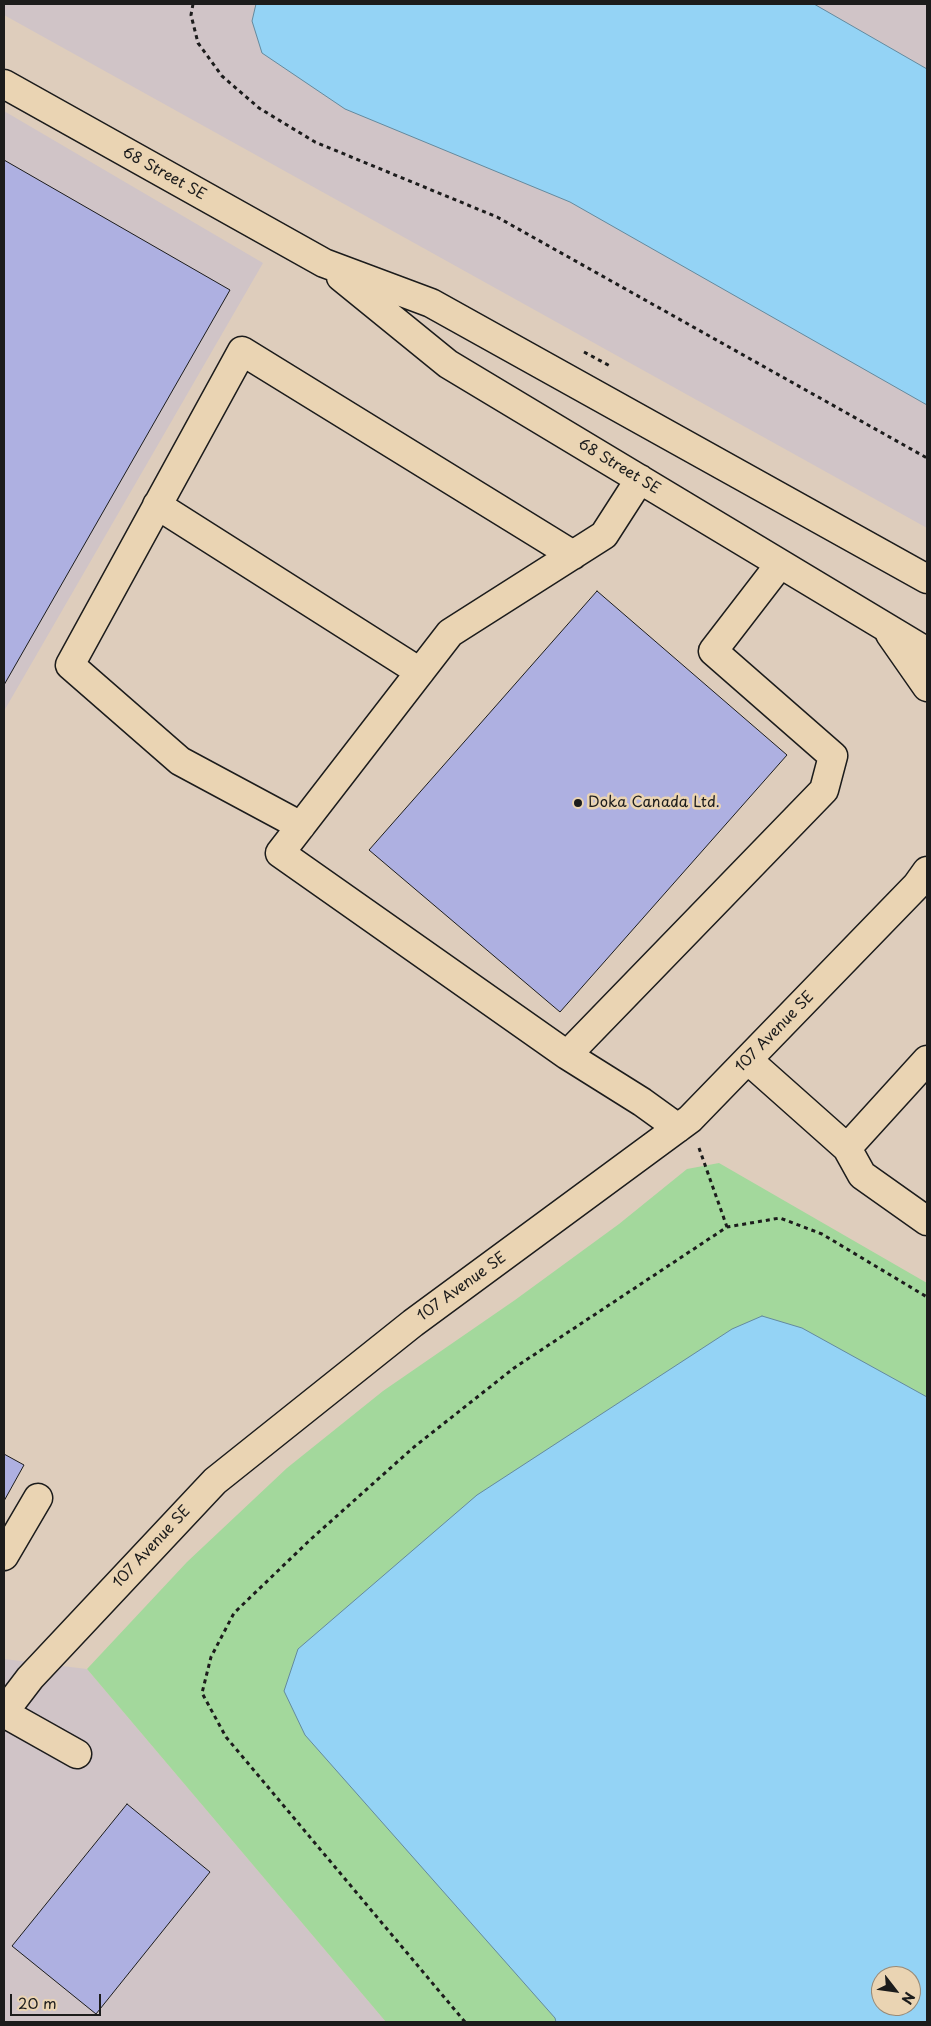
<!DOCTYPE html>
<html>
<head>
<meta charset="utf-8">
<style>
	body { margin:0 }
	#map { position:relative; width:931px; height:2026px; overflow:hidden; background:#decdbc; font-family:"Playpen Sans",sans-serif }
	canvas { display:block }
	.frame { position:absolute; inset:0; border:5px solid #1c1c1c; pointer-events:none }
	.north { position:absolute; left:871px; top:1966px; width:50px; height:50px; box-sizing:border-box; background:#ead4b3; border:1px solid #988a77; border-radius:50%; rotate:120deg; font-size:14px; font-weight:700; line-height:20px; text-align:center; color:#1c1c1c }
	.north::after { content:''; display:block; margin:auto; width:18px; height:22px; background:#1c1c1c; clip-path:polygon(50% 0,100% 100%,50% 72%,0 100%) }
	.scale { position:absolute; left:10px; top:1994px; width:91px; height:22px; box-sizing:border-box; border:2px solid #1c1c1c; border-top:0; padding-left:6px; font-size:15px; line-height:18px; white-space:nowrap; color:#1c1c1c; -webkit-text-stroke:4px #ead4b3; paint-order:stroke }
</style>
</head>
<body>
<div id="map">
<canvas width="931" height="2026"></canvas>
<div class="frame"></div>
<div class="north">N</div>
<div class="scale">20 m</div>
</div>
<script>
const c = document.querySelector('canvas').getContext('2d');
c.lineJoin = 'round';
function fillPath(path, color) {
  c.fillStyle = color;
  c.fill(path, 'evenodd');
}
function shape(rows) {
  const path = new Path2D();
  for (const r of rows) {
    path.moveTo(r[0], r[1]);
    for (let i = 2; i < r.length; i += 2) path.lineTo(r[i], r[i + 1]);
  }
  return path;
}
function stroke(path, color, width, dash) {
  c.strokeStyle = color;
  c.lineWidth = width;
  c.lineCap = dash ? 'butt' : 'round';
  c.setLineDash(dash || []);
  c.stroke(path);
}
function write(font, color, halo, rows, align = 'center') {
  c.font = font + ' "Playpen Sans",sans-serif';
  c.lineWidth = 5;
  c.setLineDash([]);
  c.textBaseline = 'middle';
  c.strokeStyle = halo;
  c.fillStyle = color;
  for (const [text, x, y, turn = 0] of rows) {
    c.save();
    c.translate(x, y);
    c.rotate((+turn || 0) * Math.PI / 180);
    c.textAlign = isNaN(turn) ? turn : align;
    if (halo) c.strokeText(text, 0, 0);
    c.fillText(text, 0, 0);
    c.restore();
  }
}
fillPath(shape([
	[4,4,927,4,927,528,4,15],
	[4,111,263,263,4,711],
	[4,1659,87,1669,386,2022,4,2022]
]), '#d0c4c7');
fillPath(shape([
	[719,1163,927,1283,927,2022,386,2022,87,1669,187,1562,287,1468,383,1391,515,1300,619,1224,687,1169],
	[881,1976,911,1976,911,2006,881,2006]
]), '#a3d89c');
const water = shape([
	[256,4,814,4,927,69,927,405,570,202,345,109,262,53,252,21,256,4],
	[762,1316,802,1328,927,1397,927,2022,556,2022,555,2018,305,1735,284,1691,298,1649,477,1495,732,1329,762,1316],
	[881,1976,911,1976,911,2006,881,2006,881,1976]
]);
fillPath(water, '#94d3f5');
stroke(water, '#648a9e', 1);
const building = shape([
	[4,160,230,290,4,685,4,160],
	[597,591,787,755,560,1012,369,850,597,591],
	[4,1454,24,1465,4,1501,4,1454],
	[127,1804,210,1872,96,2014,12,1946,127,1804]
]);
fillPath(building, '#aeb0e1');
stroke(building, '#1c1c1c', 1);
const minor = shape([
	[4,84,324,263,431,303,927,579],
	[341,277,448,364,927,652],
	[157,505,420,672],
	[890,634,927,687],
	[301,826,180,761,70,665,242,351,573,555],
	[567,1055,280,853,450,633,604,535,640,479],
	[748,1060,847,1148,927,1060],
	[678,1128,642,1102,567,1055,824,790,833,756,713,651,780,564],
	[847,1148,862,1175,927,1221],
	[4,1556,38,1498],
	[4,1712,30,1678,215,1481,413,1323,690,1119,917,885,927,871],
	[4,1713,77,1754]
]);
stroke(minor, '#1c1c1c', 31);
stroke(shape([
	[193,4,191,15,198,43,222,76,259,108,315,142,497,217,927,458],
	[584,352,612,367],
	[699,1148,727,1227],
	[465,2022,226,1737,202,1693,211,1657,234,1613,311,1539,414,1447,514,1368,727,1227,780,1218,822,1234,927,1297]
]), '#1c1c1c', 3, [4, 4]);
stroke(minor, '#ead4b3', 28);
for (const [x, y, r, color] of [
	[578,803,5,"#1c1c1c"]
]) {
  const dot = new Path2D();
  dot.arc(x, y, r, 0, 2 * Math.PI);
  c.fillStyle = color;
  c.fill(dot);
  stroke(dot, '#ead4b3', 2);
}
write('15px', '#1c1c1c', '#ead4b3', [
	["68 Street SE",164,174,29],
	["68 Street SE",619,467,31],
	["107 Avenue SE",775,1032,-46],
	["107 Avenue SE",462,1287,-36],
	["107 Avenue SE",152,1547,-47]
]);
write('15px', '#1c1c1c', '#ead4b3', [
	["Doka Canada Ltd.",588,803]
], 'left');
</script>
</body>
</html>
